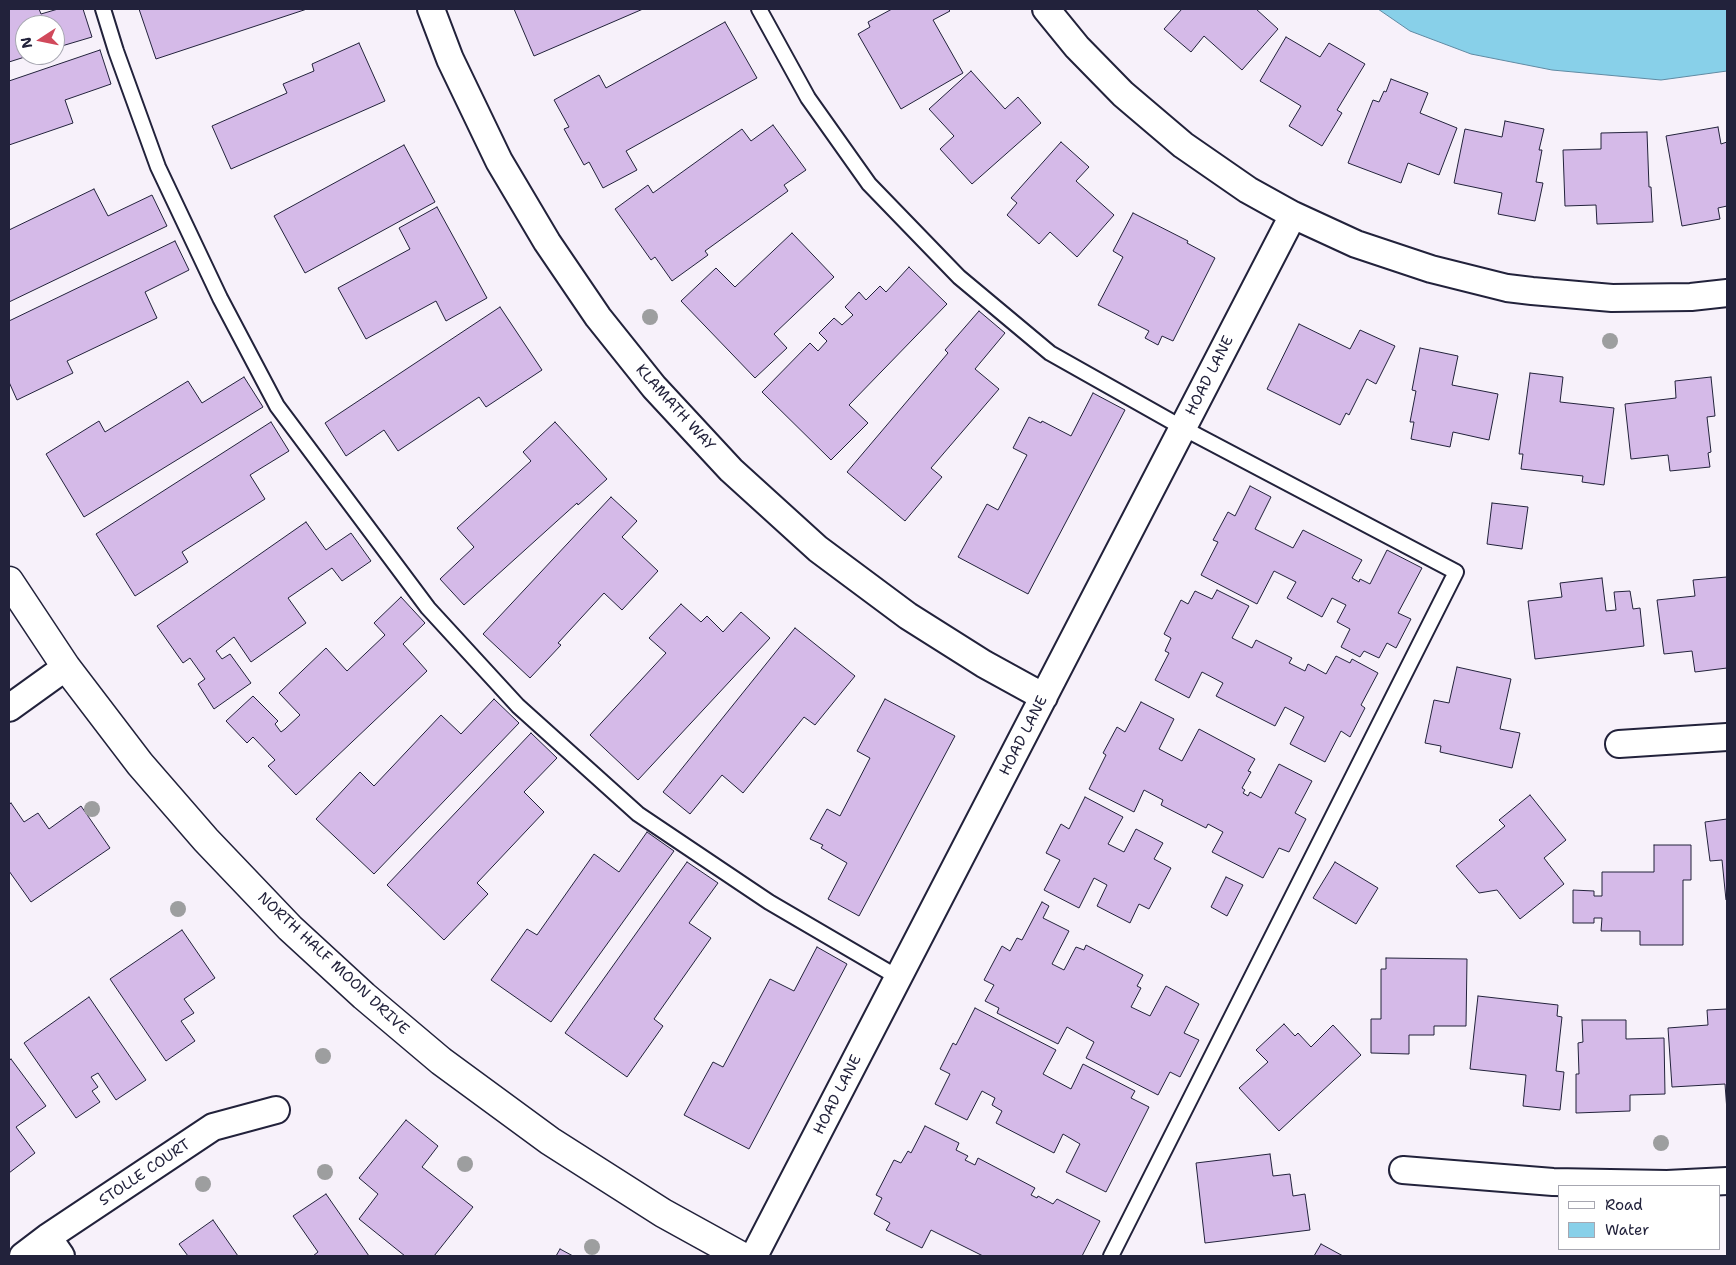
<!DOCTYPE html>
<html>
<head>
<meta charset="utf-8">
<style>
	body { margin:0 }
	#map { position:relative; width:1736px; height:1265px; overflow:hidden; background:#f7f1fa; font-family:"Shantell Sans",sans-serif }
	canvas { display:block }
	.frame { position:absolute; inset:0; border:10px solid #22223b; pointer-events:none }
	.legend { position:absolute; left:1558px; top:1185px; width:162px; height:65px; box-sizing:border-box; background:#fff; border:1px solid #a7a7b1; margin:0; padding:6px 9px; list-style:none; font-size:15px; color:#22223b }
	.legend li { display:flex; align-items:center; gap:10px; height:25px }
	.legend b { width:25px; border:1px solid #a7a7b1 }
	.north { position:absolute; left:15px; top:15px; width:50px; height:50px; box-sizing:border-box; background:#fff; border:1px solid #a7a7b1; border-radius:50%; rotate:259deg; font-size:14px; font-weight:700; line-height:20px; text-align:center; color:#22223b }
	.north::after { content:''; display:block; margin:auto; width:18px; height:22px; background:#d1495b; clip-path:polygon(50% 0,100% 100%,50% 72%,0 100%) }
</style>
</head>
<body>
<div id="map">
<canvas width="1736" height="1265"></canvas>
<div class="frame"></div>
<ul class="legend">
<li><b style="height:6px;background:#fff"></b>Road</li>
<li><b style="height:14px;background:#88d0e9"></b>Water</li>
</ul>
<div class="north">N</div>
</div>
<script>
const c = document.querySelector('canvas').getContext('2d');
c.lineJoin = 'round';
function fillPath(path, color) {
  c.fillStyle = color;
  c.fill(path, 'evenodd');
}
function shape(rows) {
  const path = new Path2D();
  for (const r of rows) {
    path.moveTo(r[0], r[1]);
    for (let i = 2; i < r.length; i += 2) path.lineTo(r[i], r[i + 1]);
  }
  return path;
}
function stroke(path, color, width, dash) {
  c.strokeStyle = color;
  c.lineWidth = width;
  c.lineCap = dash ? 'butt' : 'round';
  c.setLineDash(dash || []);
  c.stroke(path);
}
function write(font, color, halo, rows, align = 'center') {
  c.font = font + ' "Shantell Sans",sans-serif';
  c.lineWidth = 4;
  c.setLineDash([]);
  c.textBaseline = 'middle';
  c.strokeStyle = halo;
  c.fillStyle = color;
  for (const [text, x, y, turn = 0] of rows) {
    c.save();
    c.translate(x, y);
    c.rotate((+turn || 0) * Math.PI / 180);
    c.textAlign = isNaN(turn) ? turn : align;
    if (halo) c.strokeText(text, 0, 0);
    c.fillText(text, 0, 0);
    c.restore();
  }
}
const water = shape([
	[1378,9,1727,9,1727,71,1661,80,1552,70,1471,54,1410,31,1378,9]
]);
fillPath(water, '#88d0e9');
stroke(water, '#5f8aa3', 1);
const building = shape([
	[9,9,39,9,41,14,58,9,83,9,92,37,55,48,55,25,25,25,25,55,31,55,9,62,9,9],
	[139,9,307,9,156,59,139,9],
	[514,9,643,9,534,56,514,9],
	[892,9,948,9,950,11,933,20,963,73,901,109,858,34,870,27,868,22,892,9],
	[1182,9,1256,9,1278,29,1242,70,1204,36,1191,52,1164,29,1182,9],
	[725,22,757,78,626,151,637,170,603,188,589,162,584,165,564,129,569,127,554,100,599,75,606,88,725,22],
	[1286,37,1320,57,1329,43,1365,64,1337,110,1342,113,1322,146,1289,126,1301,106,1260,81,1286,37],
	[359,43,385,101,231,169,212,126,287,93,283,84,314,71,312,64,359,43],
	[100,50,111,84,65,100,73,123,9,145,9,81,100,50],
	[971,71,1005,109,1018,97,1041,123,972,184,940,149,954,136,929,109,971,71],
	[1391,79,1428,93,1420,113,1457,128,1439,175,1408,163,1401,183,1348,163,1373,100,1379,102,1384,91,1386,92,1391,79],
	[1505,121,1544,129,1539,150,1542,150,1536,182,1543,183,1535,221,1498,214,1502,193,1454,183,1465,129,1502,137,1505,121],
	[773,125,806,170,784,185,788,191,705,251,708,255,672,281,655,257,651,260,615,209,648,185,653,193,742,129,751,141,773,125],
	[1718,127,1721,144,1727,142,1727,206,1718,208,1720,219,1682,226,1666,136,1718,127],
	[1647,132,1649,187,1651,187,1653,222,1597,224,1596,205,1565,206,1563,150,1601,149,1601,133,1647,132],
	[1061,142,1089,167,1076,181,1114,215,1077,257,1050,232,1039,244,1007,215,1017,203,1011,198,1061,142],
	[404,145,435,202,305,273,274,216,404,145],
	[94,189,108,216,152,195,167,226,9,302,9,230,94,189],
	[437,207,487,298,446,321,436,301,366,339,338,288,410,249,399,228,437,207],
	[1133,213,1188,241,1187,243,1215,258,1173,341,1162,336,1158,345,1145,338,1149,331,1098,305,1123,257,1113,251,1133,213],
	[792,233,834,277,774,334,787,348,755,378,681,301,716,268,735,287,792,233],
	[175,241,189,270,145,292,157,318,67,361,73,373,17,400,9,382,9,321,175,241],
	[909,267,947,304,849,405,868,423,831,460,762,392,810,343,818,351,827,341,819,333,834,318,842,325,853,315,845,307,859,292,866,300,880,286,886,292,909,267],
	[500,307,542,370,486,407,479,397,398,451,384,430,346,456,325,423,500,307],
	[979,311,1005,333,975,369,999,389,931,468,942,477,905,521,847,472,948,353,945,350,979,311],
	[1299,324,1350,349,1360,330,1395,346,1376,384,1367,379,1349,415,1346,413,1340,425,1267,389,1299,324],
	[1420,348,1458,356,1452,385,1498,394,1489,440,1453,432,1450,447,1411,439,1414,422,1410,422,1416,391,1412,390,1420,348],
	[1530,373,1563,377,1560,402,1614,408,1604,485,1582,482,1583,476,1521,469,1523,454,1519,454,1530,373],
	[244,377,263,407,84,517,46,454,99,421,105,432,188,381,202,403,244,377],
	[1711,377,1715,416,1707,417,1711,452,1708,453,1710,467,1670,471,1668,455,1631,459,1625,404,1676,398,1675,381,1711,377],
	[1093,393,1125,410,1028,594,958,557,987,504,998,510,1027,455,1013,448,1029,417,1041,423,1042,421,1071,436,1093,393],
	[271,422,289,451,250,475,265,499,182,552,188,562,135,596,96,534,271,422],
	[555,422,607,479,578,505,577,503,464,605,440,579,474,547,457,528,531,461,523,452,555,422],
	[1250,486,1271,497,1255,529,1293,548,1303,530,1362,560,1352,578,1359,582,1360,579,1370,584,1387,550,1422,568,1398,613,1411,619,1396,648,1387,643,1379,658,1364,651,1360,657,1341,647,1350,629,1337,622,1346,605,1332,598,1322,617,1287,598,1296,582,1274,571,1257,604,1201,575,1218,542,1213,540,1228,512,1235,516,1250,486],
	[611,497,637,521,622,537,658,571,622,610,604,593,558,643,561,645,530,678,483,634,611,497],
	[1492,503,1528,507,1522,549,1487,544,1492,503],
	[306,522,326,550,351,533,371,561,342,581,332,568,288,598,306,623,251,662,234,637,216,651,222,659,230,654,251,683,214,709,198,684,205,679,190,658,183,663,157,626,306,522],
	[1727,577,1727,668,1695,672,1692,651,1664,654,1657,600,1695,596,1693,580,1727,577],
	[1602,578,1606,611,1616,610,1614,592,1630,591,1633,609,1640,608,1644,646,1535,659,1528,601,1562,597,1560,583,1602,578],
	[1217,590,1249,606,1232,638,1252,648,1256,640,1292,658,1289,663,1305,671,1308,664,1326,674,1336,656,1350,663,1352,659,1378,673,1361,705,1365,708,1350,737,1341,731,1325,762,1290,744,1304,717,1285,707,1275,726,1216,696,1223,683,1202,672,1189,698,1155,680,1169,653,1165,651,1171,638,1164,634,1181,600,1188,604,1195,591,1212,599,1217,590],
	[401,597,425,623,403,644,427,671,296,795,268,766,275,760,253,737,247,743,226,721,253,696,278,721,275,724,281,732,285,729,300,715,279,693,326,648,347,671,385,635,374,623,401,597],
	[681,604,701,622,707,616,723,632,741,612,770,638,638,780,590,735,666,653,649,638,681,604],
	[795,628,855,676,815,725,804,717,743,793,722,775,690,814,663,792,795,628],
	[1457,667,1511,679,1500,729,1520,733,1512,768,1440,752,1441,746,1425,743,1434,700,1449,703,1457,667],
	[494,699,519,723,374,874,316,819,360,772,374,786,441,715,461,734,494,699],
	[885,699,955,736,859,916,828,899,847,863,821,848,823,845,810,839,827,809,840,816,870,758,857,751,885,699],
	[1141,702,1174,719,1159,749,1182,761,1199,729,1255,759,1248,771,1251,772,1242,788,1245,790,1243,793,1248,796,1250,792,1261,798,1279,764,1312,781,1295,813,1306,819,1289,852,1279,848,1263,878,1212,852,1223,832,1208,824,1206,828,1161,805,1163,800,1144,790,1134,812,1089,789,1106,755,1103,753,1117,727,1125,732,1141,702],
	[531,733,557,758,524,792,544,812,477,883,488,894,444,940,387,885,531,733],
	[1530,795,1566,840,1544,858,1564,884,1520,919,1497,890,1479,893,1456,866,1505,826,1499,820,1530,795],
	[1085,797,1123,817,1108,844,1124,852,1136,829,1163,843,1154,859,1171,868,1149,909,1139,904,1130,923,1097,906,1107,885,1094,878,1079,908,1044,890,1060,860,1046,853,1061,824,1069,829,1085,797],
	[11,803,24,822,38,813,49,829,81,806,110,848,31,902,9,871,9,805,11,803],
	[1727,819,1727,900,1726,900,1722,860,1710,861,1705,822,1727,819],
	[647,832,674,851,551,1022,491,980,527,929,537,935,594,854,619,872,647,832],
	[1654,845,1691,845,1691,880,1683,880,1683,945,1640,945,1640,931,1601,931,1602,918,1594,918,1594,923,1573,923,1573,890,1594,891,1594,896,1602,896,1602,872,1654,872,1654,845],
	[687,862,718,883,689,923,711,938,654,1019,663,1026,627,1077,565,1033,687,862],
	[1335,862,1378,888,1356,924,1313,898,1335,862],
	[1226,877,1243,885,1227,916,1211,907,1226,877],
	[1042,902,1049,906,1043,918,1069,931,1052,964,1064,970,1076,947,1084,950,1086,945,1143,975,1137,986,1141,988,1131,1007,1150,1016,1166,986,1199,1004,1184,1033,1199,1040,1180,1077,1170,1072,1158,1095,1086,1058,1094,1042,1067,1027,1058,1044,997,1013,999,1008,985,1001,994,985,984,980,1002,946,1010,951,1017,938,1022,940,1042,902],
	[182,930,215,978,184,999,194,1013,181,1021,195,1041,166,1061,110,979,182,930],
	[817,947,847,964,749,1149,684,1115,713,1062,723,1067,770,979,794,991,817,947],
	[1386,958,1467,959,1466,1026,1434,1026,1434,1035,1409,1035,1409,1054,1371,1053,1371,1019,1381,1019,1381,969,1386,969,1386,958],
	[1478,996,1558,1005,1557,1016,1562,1017,1556,1071,1564,1072,1560,1110,1523,1106,1526,1075,1470,1069,1478,996],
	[89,997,146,1080,116,1100,98,1073,91,1077,98,1087,92,1091,100,1102,76,1118,24,1043,89,997],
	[975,1008,1056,1050,1043,1074,1071,1089,1083,1064,1135,1091,1131,1098,1149,1107,1106,1192,1066,1172,1080,1144,1063,1134,1054,1153,996,1123,1002,1111,992,1105,995,1098,982,1091,967,1120,935,1104,950,1074,940,1069,953,1043,956,1045,975,1008],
	[1727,1009,1727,1111,1725,1084,1672,1087,1668,1028,1708,1025,1707,1010,1727,1009],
	[1582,1020,1626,1020,1626,1039,1664,1038,1665,1094,1630,1095,1630,1111,1576,1113,1576,1074,1579,1074,1578,1043,1583,1042,1582,1020],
	[1284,1024,1295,1036,1298,1033,1311,1047,1333,1025,1361,1055,1279,1131,1239,1088,1268,1062,1256,1050,1284,1024],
	[11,1059,46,1106,16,1127,35,1153,9,1173,9,1061,11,1059],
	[406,1120,438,1146,422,1167,473,1207,434,1256,405,1256,359,1219,378,1194,359,1178,406,1120],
	[925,1126,959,1143,956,1150,968,1156,965,1160,975,1165,978,1158,1035,1188,1031,1195,1037,1198,1038,1196,1053,1204,1057,1199,1100,1221,1082,1256,983,1256,931,1230,922,1248,886,1230,890,1223,874,1214,882,1198,876,1195,894,1160,901,1163,908,1151,911,1153,925,1126],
	[1270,1154,1273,1176,1290,1174,1293,1196,1305,1194,1310,1230,1205,1243,1196,1163,1270,1154],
	[326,1194,369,1256,313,1256,318,1252,293,1216,326,1194],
	[213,1220,238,1256,188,1256,179,1244,213,1220],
	[1321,1244,1343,1256,1314,1256,1321,1244],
	[560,1249,573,1256,556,1256,560,1249]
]);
fillPath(building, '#d5bae8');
stroke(building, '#22223b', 1);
const service = shape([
	[103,9,116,51,158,167,220,298,277,406,428,608,518,706,638,814,769,902,899,978],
	[759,9,808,98,869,184,959,277,1050,353,1183,428,1456,572,1111,1256]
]);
const minor = shape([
	[431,9,450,59,499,161,547,242,598,317,654,387,731,470,818,549,908,616,984,664,1044,697],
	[1046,9,1077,47,1123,94,1183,145,1248,190,1293,215,1356,244,1431,269,1507,288,1532,291,1612,298,1691,297,1727,293],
	[9,708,66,667],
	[1619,744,1727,737],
	[1403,1170,1553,1182,1667,1184,1727,1181],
	[48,1237,61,1256],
	[23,1256,48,1237,213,1127,276,1110],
	[754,1256,1293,215]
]);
const tertiary = shape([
	[9,581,66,667,140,764,206,840,290,928,364,996,441,1061,550,1141,663,1213,741,1256]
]);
stroke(service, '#22223b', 18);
stroke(minor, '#22223b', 30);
stroke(tertiary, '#22223b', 31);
stroke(service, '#fff', 14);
stroke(minor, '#fff', 26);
stroke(tertiary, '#fff', 28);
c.fillStyle = '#9d9e9f';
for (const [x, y] of [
	[650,317],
	[1610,341],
	[92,809],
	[178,909],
	[323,1056],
	[1661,1143],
	[465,1164],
	[325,1172],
	[203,1184],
	[592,1247]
]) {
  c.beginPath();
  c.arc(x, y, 8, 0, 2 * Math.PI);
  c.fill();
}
write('15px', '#22223b', '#fff', [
	["HOAD LANE",1210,376,-63],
	["KLAMATH WAY",675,408,48],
	["HOAD LANE",1024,736,-63],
	["NORTH HALF MOON DRIVE",333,964,43],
	["HOAD LANE",838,1095,-63],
	["STOLLE COURT",145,1173,-34]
]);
</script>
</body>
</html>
